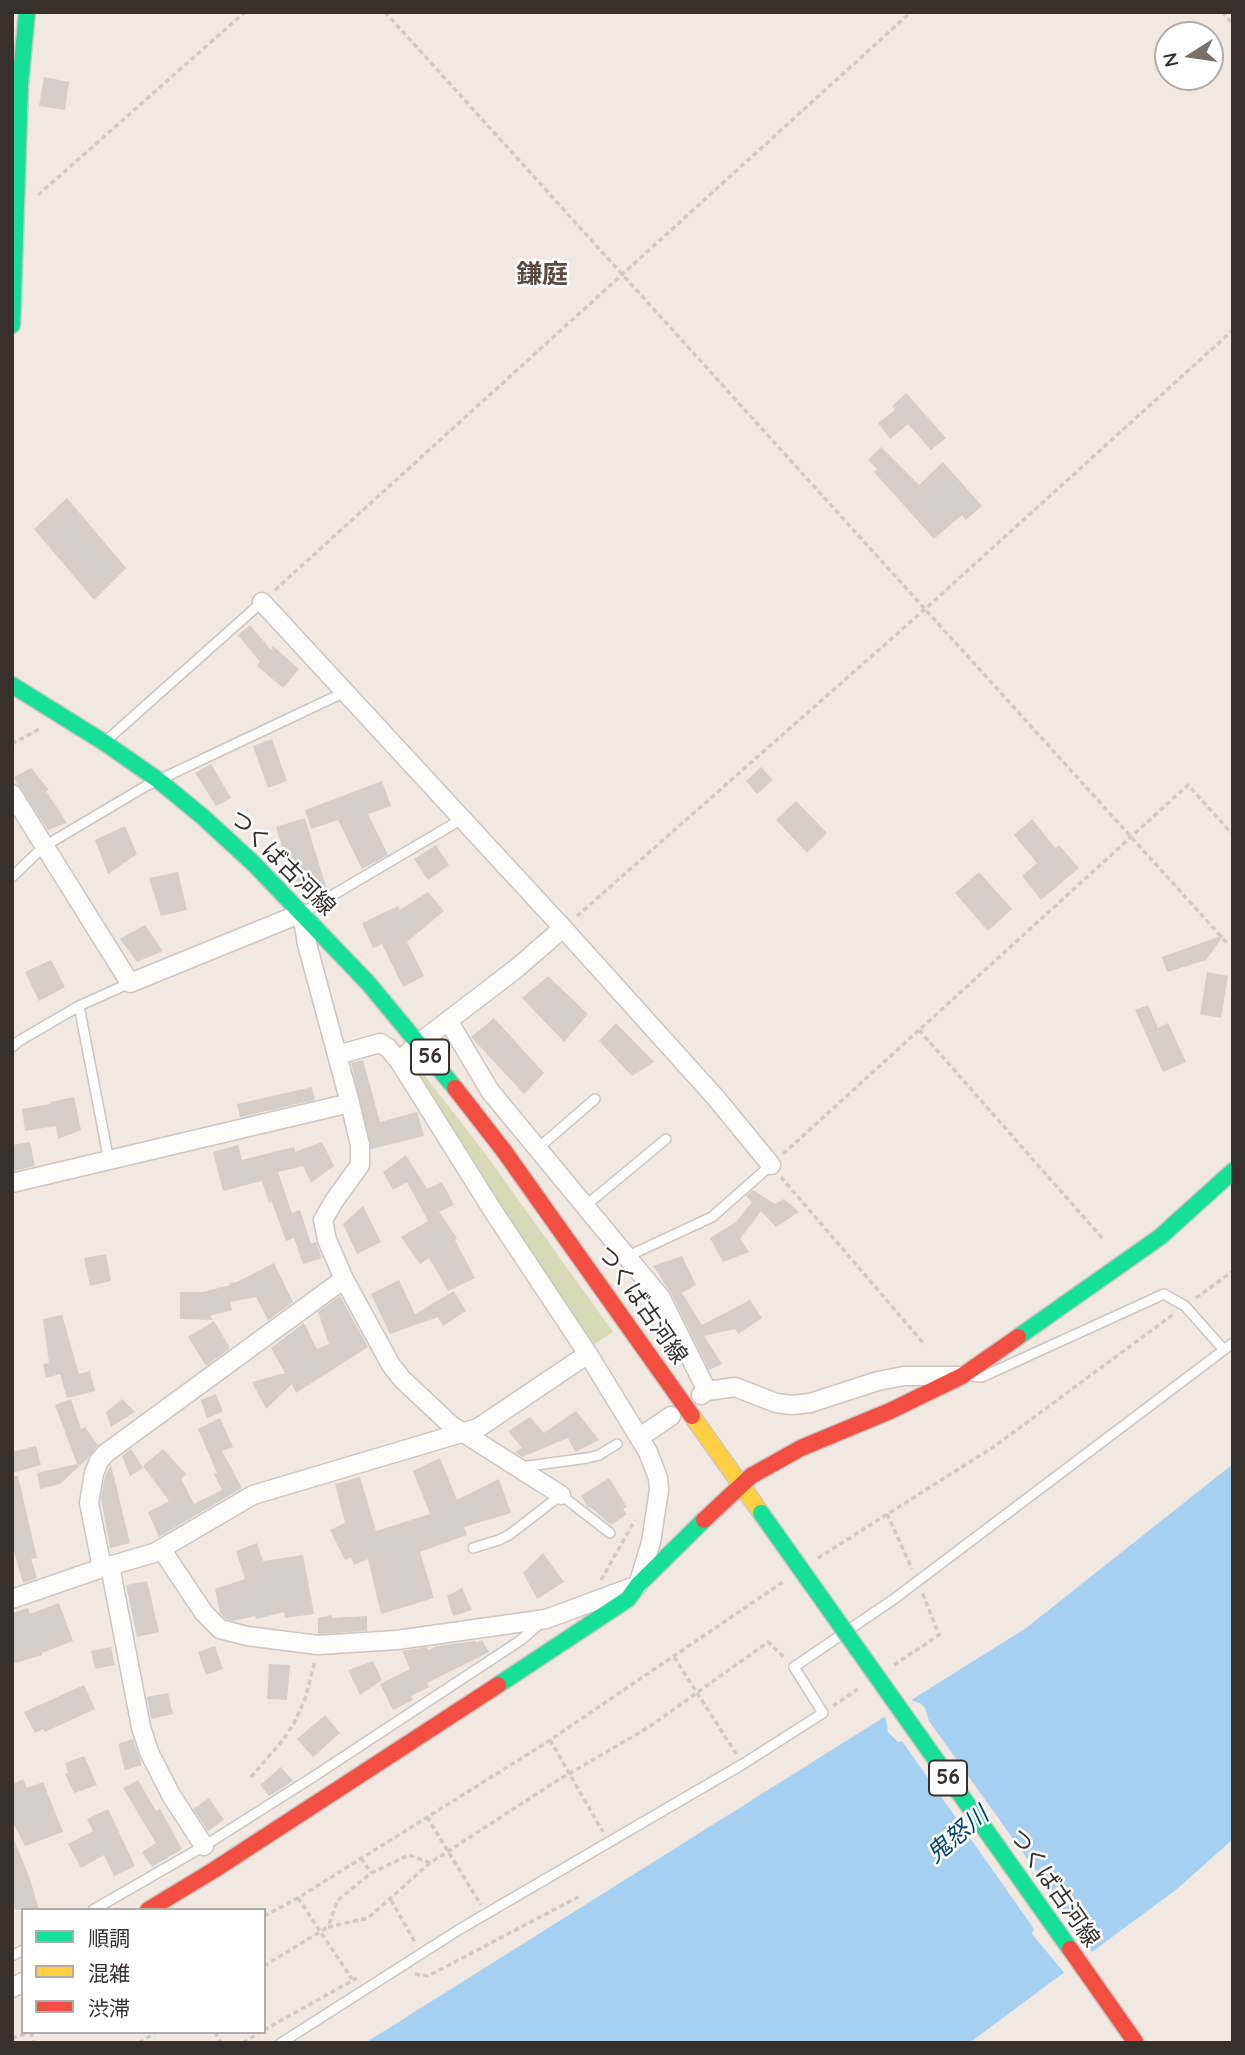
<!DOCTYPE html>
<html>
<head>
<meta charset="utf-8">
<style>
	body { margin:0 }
	#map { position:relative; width:1245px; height:2055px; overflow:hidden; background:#f1e8e1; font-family:Quicksand,"Noto Sans JP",sans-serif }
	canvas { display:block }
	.frame { position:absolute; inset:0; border:14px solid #37302b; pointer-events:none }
	.legend { position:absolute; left:21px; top:1908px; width:245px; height:126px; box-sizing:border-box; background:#fff; border:2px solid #afacaa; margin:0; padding:9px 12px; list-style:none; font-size:21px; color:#37302b }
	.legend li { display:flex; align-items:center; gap:14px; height:35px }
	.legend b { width:35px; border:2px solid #afacaa }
	.north { position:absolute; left:1154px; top:21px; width:70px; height:70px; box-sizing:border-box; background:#fff; border:2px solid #afacaa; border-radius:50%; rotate:258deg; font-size:19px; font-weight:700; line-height:28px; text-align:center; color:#37302b }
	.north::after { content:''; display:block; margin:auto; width:24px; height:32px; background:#78706b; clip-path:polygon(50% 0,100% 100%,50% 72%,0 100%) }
</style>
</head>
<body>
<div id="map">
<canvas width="1245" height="2055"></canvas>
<div class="frame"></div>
<ul class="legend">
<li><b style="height:9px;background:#16e098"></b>順調</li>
<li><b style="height:9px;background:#ffcf43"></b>混雑</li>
<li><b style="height:9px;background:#f24e42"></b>渋滞</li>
</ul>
<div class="north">N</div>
</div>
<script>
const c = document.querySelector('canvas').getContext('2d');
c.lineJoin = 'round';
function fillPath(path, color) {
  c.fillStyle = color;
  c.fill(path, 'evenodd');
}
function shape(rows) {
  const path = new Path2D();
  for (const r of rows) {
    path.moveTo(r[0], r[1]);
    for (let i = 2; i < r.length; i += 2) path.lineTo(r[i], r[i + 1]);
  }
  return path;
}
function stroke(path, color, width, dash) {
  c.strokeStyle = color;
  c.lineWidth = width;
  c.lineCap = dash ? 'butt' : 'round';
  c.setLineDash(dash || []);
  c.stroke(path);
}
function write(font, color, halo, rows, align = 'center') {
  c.font = font + ' Quicksand,"Noto Sans JP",sans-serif';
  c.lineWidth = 5;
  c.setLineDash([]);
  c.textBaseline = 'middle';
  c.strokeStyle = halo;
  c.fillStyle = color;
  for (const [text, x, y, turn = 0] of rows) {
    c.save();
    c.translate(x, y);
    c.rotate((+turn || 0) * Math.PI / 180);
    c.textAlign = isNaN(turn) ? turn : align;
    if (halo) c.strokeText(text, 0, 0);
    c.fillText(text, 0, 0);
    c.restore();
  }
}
fillPath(shape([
	[422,1072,484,1152,613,1332,593,1345,415,1074]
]), '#d8d9b6');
fillPath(shape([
	[1233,1464,1233,1839,1177,1889,969,2043,365,2043,1026,1628]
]), '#a6d0f2');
fillPath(shape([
	[910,1697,913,1701,920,1703,925,1708,929,1721,1063,1909,1068,1910,1075,1921,1077,1931,1094,1955,1066,1975,1032,1934,1034,1929,902,1741,898,1742,888,1732,886,1719,883,1714]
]), '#f1e8e1');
fillPath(shape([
	[44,77,69,82,65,110,39,106],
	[906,393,946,438,931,450,908,424,890,439,878,423,895,410,892,406],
	[881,447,919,485,943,462,982,506,966,520,962,515,934,539,874,472,877,469,868,460],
	[67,498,126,568,94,600,34,529],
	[250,625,271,650,273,646,299,669,283,688,257,666,260,662,238,635],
	[272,739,287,781,268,788,253,746],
	[211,764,231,798,216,806,195,773],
	[761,767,773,780,757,794,746,781],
	[31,768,49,790,46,791,67,823,48,830,17,784,14,777],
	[382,781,391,806,368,814,388,855,362,869,338,820,311,829,305,810],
	[796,801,827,833,807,853,776,820],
	[305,818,326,887,305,894,298,886,290,862,287,863,276,827],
	[1032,819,1055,848,1059,845,1079,868,1041,900,1022,876,1037,863,1014,835],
	[125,826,137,854,108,874,95,840],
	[436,845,449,865,428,880,414,859],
	[178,872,187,910,161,916,149,878],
	[979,872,1012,909,988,931,955,893],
	[428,892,444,911,407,942,424,976,403,987,382,944,373,948,362,923,398,906,400,910],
	[145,925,163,951,137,962,120,939],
	[1224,935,1206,960,1167,972,1162,957],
	[51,960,65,987,39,1001,25,972],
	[1207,972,1228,976,1221,1018,1200,1014],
	[548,976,588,1014,564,1042,522,998],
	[1148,1005,1158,1028,1168,1023,1186,1062,1163,1072,1135,1010],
	[494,1018,544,1073,524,1094,471,1037],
	[616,1023,654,1062,632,1076,599,1041],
	[363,1060,380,1122,417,1112,424,1136,371,1149,351,1063],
	[312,1087,315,1100,240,1117,237,1104],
	[74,1097,81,1130,58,1139,56,1126,25,1131,22,1109,51,1104,51,1102],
	[30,1142,35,1166,14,1171,12,1145],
	[322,1142,334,1166,311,1183,303,1166,278,1172,292,1213,300,1210,311,1244,316,1242,322,1258,303,1264,294,1238,286,1241,272,1202,269,1203,262,1181,223,1191,213,1152,238,1145,242,1160,294,1147,295,1152],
	[406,1155,427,1189,442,1182,454,1205,439,1212,457,1238,455,1240,475,1278,448,1291,429,1258,420,1264,401,1237,428,1221,407,1182,393,1190,383,1172],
	[753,1190,775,1204,784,1199,799,1212,776,1227,761,1211,740,1239,749,1252,723,1262,710,1238,736,1222,752,1202,746,1196],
	[363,1206,381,1242,357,1254,343,1224],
	[106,1254,111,1281,90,1286,84,1258],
	[682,1256,696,1285,682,1293,702,1325,750,1300,762,1318,738,1334,735,1329,704,1336,722,1364,709,1370,671,1293,653,1266],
	[274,1263,293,1302,268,1320,256,1297,230,1302,232,1310,210,1316,213,1320,180,1319,180,1292,203,1292,230,1285,229,1283,237,1282],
	[399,1280,415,1314,454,1291,466,1311,443,1326,438,1317,390,1334,371,1294],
	[340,1296,368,1347,296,1393,292,1384,266,1409,252,1382,285,1373,271,1348,304,1323,317,1349,329,1344,318,1312],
	[62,1315,79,1374,90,1371,95,1391,67,1398,60,1374,46,1378,43,1364,49,1363,43,1319],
	[214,1321,230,1348,206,1366,188,1337],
	[216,1394,223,1412,207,1418,201,1400],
	[71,1399,81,1429,85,1427,98,1445,87,1459,60,1484,40,1489,37,1473,77,1464,55,1405],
	[122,1399,135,1412,111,1427,106,1412],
	[576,1411,599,1440,575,1452,568,1438,522,1457,515,1452,522,1448,508,1431,530,1417,544,1433],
	[220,1418,233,1447,222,1451,242,1488,159,1537,148,1512,169,1501,143,1466,163,1449,186,1474,181,1479,194,1504,222,1490,214,1474,217,1473,198,1429],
	[36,1446,41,1465,12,1473,12,1452],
	[131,1449,143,1468,130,1476,122,1456],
	[440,1458,457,1500,499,1479,511,1513,464,1527,467,1535,420,1552,434,1598,381,1614,368,1559,354,1565,351,1557,345,1560,330,1530,345,1523,335,1484,360,1477,376,1531,430,1514,413,1471],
	[111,1465,130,1543,110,1548,101,1498,105,1476],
	[12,1476,18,1476,37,1558,31,1559,37,1578,23,1583,12,1545],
	[609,1478,627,1507,623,1509,627,1514,611,1525,593,1509,587,1506,581,1496],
	[257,1543,263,1561,303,1555,314,1614,285,1618,284,1612,256,1619,255,1616,233,1621,226,1619,220,1613,215,1589,245,1579,236,1551],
	[543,1553,564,1582,537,1599,523,1573],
	[147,1581,159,1632,137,1637,126,1585],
	[462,1588,472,1610,453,1616,447,1596],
	[59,1603,73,1641,42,1653,42,1655,12,1664,12,1613,28,1608,30,1614],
	[332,1615,332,1618,367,1616,367,1631,318,1634,318,1618],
	[482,1640,489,1652,427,1683,429,1687,411,1696,413,1700,393,1710,380,1684,410,1669,402,1651,427,1647,428,1650,437,1646,475,1641,476,1643],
	[215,1646,223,1669,206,1675,198,1652],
	[111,1647,115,1665,95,1669,91,1651],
	[373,1661,382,1680,360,1695,348,1670],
	[269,1664,290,1665,287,1700,267,1699],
	[84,1685,95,1709,45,1732,43,1729,35,1733,24,1712],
	[168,1693,173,1714,151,1719,147,1697],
	[325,1715,340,1733,313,1757,297,1739],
	[133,1739,142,1765,125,1770,118,1744],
	[84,1756,97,1785,74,1793,65,1774,68,1773,65,1763],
	[281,1767,293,1781,269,1796,260,1785],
	[23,1779,27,1788,43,1782,63,1832,25,1846,12,1821,12,1785],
	[138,1780,156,1811,160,1809,182,1849,152,1867,142,1852,156,1843,123,1788],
	[209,1798,224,1820,208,1831,193,1809],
	[108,1809,135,1866,114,1876,104,1855,81,1868,68,1844,93,1831,87,1819],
	[13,1837,30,1879,39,1910,15,1910,12,1901]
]), '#d4cdc8');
const lane = shape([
	[108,739,262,602],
	[12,877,43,847,146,786,345,692],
	[304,912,462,819],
	[12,1047,19,1041,79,1006],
	[537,1149,595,1099],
	[109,1161,79,1006,130,983],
	[584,1207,666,1139],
	[626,1257,712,1217,771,1165],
	[971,1376,982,1377,1164,1294,1185,1306,1224,1350],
	[521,1467,587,1458,599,1455,617,1444],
	[473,1548,499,1540,509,1535,561,1495,610,1533],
	[93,1910,204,1846,313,1777,521,1640,542,1622],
	[12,1956,23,1950],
	[281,2043,460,1929,743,1764,823,1713,794,1667,894,1599,1233,1343]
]);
const street = shape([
	[262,602,563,928,716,1098,771,1165],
	[12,794,130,983,302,913,307,944,350,1103,12,1183],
	[449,1022,490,1091,661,1298,707,1391],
	[337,1055,380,1043,388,1048,399,1061],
	[350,1103,360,1145,360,1165,334,1201,323,1220,327,1240,344,1279,391,1365,402,1379,451,1425,561,1495],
	[701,1395,707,1391,735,1387,776,1403,792,1405,810,1403,878,1381,904,1376,958,1376],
	[640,1437,671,1416],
	[162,1550,204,1613,220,1629,247,1636,318,1645,397,1640,546,1619,638,1585,651,1542,659,1490,658,1478,648,1452,588,1354,495,1214,399,1061,419,1043,517,968,563,928],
	[110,1566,141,1727,149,1752,171,1795,204,1846],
	[102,1568,89,1503,94,1473,99,1461,106,1453,344,1279],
	[12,1599,102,1568,154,1553,253,1495,478,1428,588,1354],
	[12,1988,23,1982]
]);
const fast = shape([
	[12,325,20,85,27,12],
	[12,685,105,743,158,780,203,817,254,864,369,984,455,1088],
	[1018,1337,1160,1237,1233,1171],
	[498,1685,628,1599,638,1585,704,1520]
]);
const slow = shape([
	[692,1416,761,1513]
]);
const jam = shape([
	[455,1088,504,1151,692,1416],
	[704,1520,751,1476,801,1448,890,1411,962,1376,1018,1337],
	[148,1910,214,1870,498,1685]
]);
stroke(lane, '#cdc5c0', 12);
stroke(street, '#cdc5c0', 21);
stroke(fast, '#cdc5c0', 19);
stroke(slow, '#cdc5c0', 19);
stroke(jam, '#cdc5c0', 19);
stroke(shape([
	[385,12,1227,943],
	[1222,12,1233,24],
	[38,195,245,12],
	[275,590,911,12],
	[12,744,41,728],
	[577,916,924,610,1233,330],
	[919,1030,1103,1239],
	[783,1154,1188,785,1233,835],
	[781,1177,925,1345],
	[1196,1298,1233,1271],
	[887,1514,912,1569],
	[818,1558,995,1446,1175,1313],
	[601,1580,635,1520],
	[674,1657,737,1755],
	[894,1665,939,1635,922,1592],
	[833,1706,858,1689],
	[550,1740,603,1832],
	[251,1777,283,1740,294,1723,305,1699,315,1661],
	[427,1817,481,1905],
	[361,1858,371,1873],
	[430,1863,409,1855,371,1873,338,1900,328,1927,368,1918,430,1863,555,1782,649,1727,768,1642,785,1658],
	[298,1898,352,1979],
	[391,1900,416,1944],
	[264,1916,298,1898,541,1746,783,1582],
	[264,1966,328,1927],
	[415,1974,428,1976,582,1895],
	[264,2030,357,1978],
	[31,2032,34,2043],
	[215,2032,221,2043],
	[12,2038,32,2032],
	[139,2043,156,2032],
	[243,2043,260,2032]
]), '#cdcac7', 3.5, [5, 3.5]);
stroke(lane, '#fdfcfa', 9);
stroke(street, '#fdfcfa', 18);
stroke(fast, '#16e098', 16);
stroke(slow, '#ffcf43', 16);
stroke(jam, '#f24e42', 16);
const fastBridge = shape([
	[761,1513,1070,1949]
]);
const jamBridge = shape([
	[1070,1949,1136,2043]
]);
stroke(fastBridge, '#cdc5c0', 19, []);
stroke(jamBridge, '#cdc5c0', 19, []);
stroke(fastBridge, '#16e098', 16);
stroke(jamBridge, '#f24e42', 16);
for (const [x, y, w] of [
	[430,1057,38],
	[948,1778,38]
]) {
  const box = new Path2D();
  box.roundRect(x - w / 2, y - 17.5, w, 35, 5);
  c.fillStyle = '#fff';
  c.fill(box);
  stroke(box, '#37302b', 2);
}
write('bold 21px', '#37302b', null, [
	["56",430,1057],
	["56",948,1778]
]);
write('23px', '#37302b', '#fff', [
	["つくば古河線",282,863,45],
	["つくば古河線",642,1305,55],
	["つくば古河線",1054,1888,55]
]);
write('italic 24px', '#02456e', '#fff', [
	["鬼怒川",958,1835,-40]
]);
write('bold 26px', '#594b41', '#fff', [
	["鎌庭",542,275]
]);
</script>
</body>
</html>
